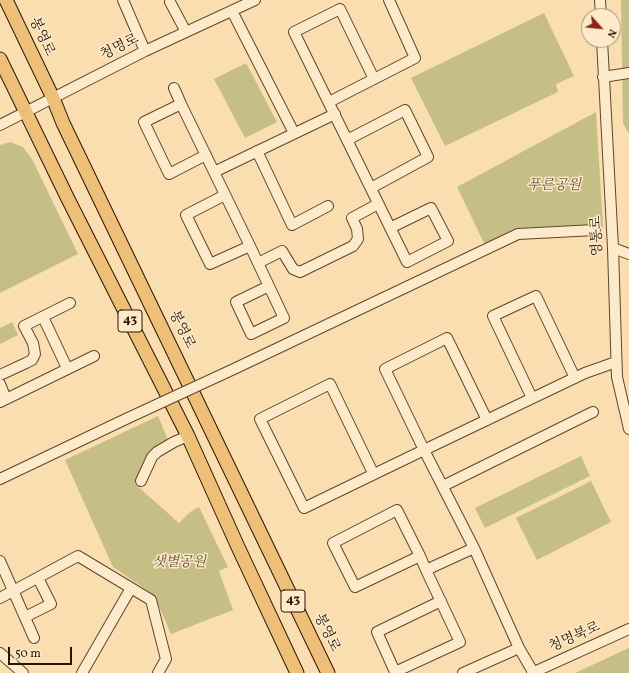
<!DOCTYPE html>
<html>
<head>
<meta charset="utf-8">
<style>
	body { margin:0 }
	#map { position:relative; width:629px; height:673px; overflow:hidden; background:#fadeaf; font-family:Vollkorn,serif }
	canvas { display:block }
	.north { position:absolute; left:581px; top:8px; width:40px; height:40px; box-sizing:border-box; background:#fceacb; border:1px solid #a8947b; border-radius:50%; rotate:117deg; font-size:11px; font-weight:700; line-height:16px; text-align:center; color:#2a1402 }
	.north::after { content:''; display:block; margin:auto; width:14px; height:18px; background:#8f2418; clip-path:polygon(50% 0,100% 100%,50% 72%,0 100%) }
	.scale { position:absolute; left:8px; top:647px; width:64px; height:18px; box-sizing:border-box; border:2px solid #2a1402; border-top:0; padding-left:5px; font-size:12px; line-height:14px; white-space:nowrap; color:#2a1402; -webkit-text-stroke:3px #fceacb; paint-order:stroke }
</style>
</head>
<body>
<div id="map">
<canvas width="629" height="673"></canvas>
<div class="north">N</div>
<div class="scale">50 m</div>
</div>
<script>
const c = document.querySelector('canvas').getContext('2d');
c.lineJoin = 'round';
function fillPath(path, color) {
  c.fillStyle = color;
  c.fill(path, 'evenodd');
}
function shape(rows) {
  const path = new Path2D();
  for (const r of rows) {
    path.moveTo(r[0], r[1]);
    for (let i = 2; i < r.length; i += 2) path.lineTo(r[i], r[i + 1]);
  }
  return path;
}
function stroke(path, color, width, dash) {
  c.strokeStyle = color;
  c.lineWidth = width;
  c.lineCap = dash ? 'butt' : 'round';
  c.setLineDash(dash || []);
  c.stroke(path);
}
function write(font, color, halo, rows, align = 'center') {
  c.font = font + ' Vollkorn,"Noto Serif KR",serif';
  c.lineWidth = 3;
  c.setLineDash([]);
  c.textBaseline = 'middle';
  c.strokeStyle = halo;
  c.fillStyle = color;
  for (const [text, x, y, turn = 0] of rows) {
    c.save();
    c.translate(x, y);
    c.rotate((+turn || 0) * Math.PI / 180);
    c.textAlign = isNaN(turn) ? turn : align;
    if (halo) c.strokeText(text, 0, 0);
    c.fillText(text, 0, 0);
    c.restore();
  }
}
fillPath(shape([
	[621,0,629,0,629,134,623,123],
	[544,13,574,76,556,84,558,92,445,146,411,78],
	[246,63,277,122,245,138,214,79],
	[596,112,603,227,518,234,488,248,483,241,457,187],
	[10,142,23,147,32,159,78,254,0,293,0,145],
	[12,322,18,335,0,344,0,328],
	[158,416,170,445,150,456,135,484,179,523,190,512,199,507,228,567,219,571,233,610,171,634,154,595,113,567,65,460],
	[581,456,590,476,485,528,475,508],
	[591,481,611,522,537,560,516,518],
	[629,648,629,673,575,673]
]), '#c5bf86');
const minor = shape([
	[123,0,145,51],
	[600,0,601,16],
	[170,2,186,32],
	[232,11,294,133],
	[602,40,613,248,617,377,629,429],
	[603,77,629,73],
	[374,79,340,9,294,32,407,262,448,241,431,208,390,228],
	[174,88,181,104,250,246,284,318,251,334,236,302,269,286],
	[329,102,415,58,389,0],
	[181,104,144,122,169,174,206,155],
	[0,125,145,51,255,0],
	[347,140,405,110,428,157,371,188],
	[257,151,292,225,328,206],
	[214,172,335,114],
	[225,195,186,215,210,264,250,246],
	[613,248,629,254],
	[258,263,282,251,293,269,300,272,353,246,358,239,357,229,352,218,378,204],
	[43,317,67,368],
	[236,368,518,234,595,230],
	[0,375,26,363,32,360,35,354,33,343,24,326,70,303],
	[0,384,6,399],
	[532,398,493,316,536,296,575,378],
	[0,402,94,356],
	[373,473,330,384,260,419,304,508,424,450,385,369,447,338,487,420],
	[0,479,128,418],
	[141,481,152,457,157,452,174,442,188,436],
	[443,486,593,412],
	[420,556,355,587,333,543,397,510,420,556,426,570,460,642,395,672,377,632,441,601],
	[0,561,34,638],
	[426,570,474,548],
	[0,598,78,556,151,600,166,659,158,673],
	[25,617,51,604,38,578],
	[0,653,23,673],
	[533,672,519,648,474,548,424,450,585,373,616,362],
	[82,673,131,588],
	[463,673,519,648],
	[532,673,629,629]
]);
const major = shape([
	[6,0,53,98,63,123,328,673],
	[0,59,68,199,188,436,238,547,297,673]
]);
stroke(minor, '#5e462d', 12);
stroke(major, '#2a1402', 15);
stroke(minor, '#fceacb', 10);
stroke(major, '#edbf78', 13);
const minorBridge = shape([
	[128,418,236,368]
]);
stroke(minorBridge, '#5e462d', 12, []);
stroke(minorBridge, '#fceacb', 10);
for (const [x, y, w] of [
	[130,321,24],
	[293,601,24]
]) {
  const box = new Path2D();
  box.roundRect(x - w / 2, y - 11, w, 22, 3);
  c.fillStyle = '#fceacb';
  c.fill(box);
  stroke(box, '#2a1402', 1);
}
write('bold 13px', '#2a1402', null, [
	["43",130,321],
	["43",293,601]
]);
write('14px', '#2a1402', '#fceacb', [
	["봉영로",41,37,65],
	["청명로",120,48,-27],
	["영통로",598,236,-93],
	["봉영로",181,330,64],
	["봉영로",326,633,64],
	["청명북로",575,638,-24]
]);
write('italic 14px', '#605030', '#fceacb', [
	["푸른공원",554,186],
	["샛별공원",179,563]
]);
</script>
</body>
</html>
